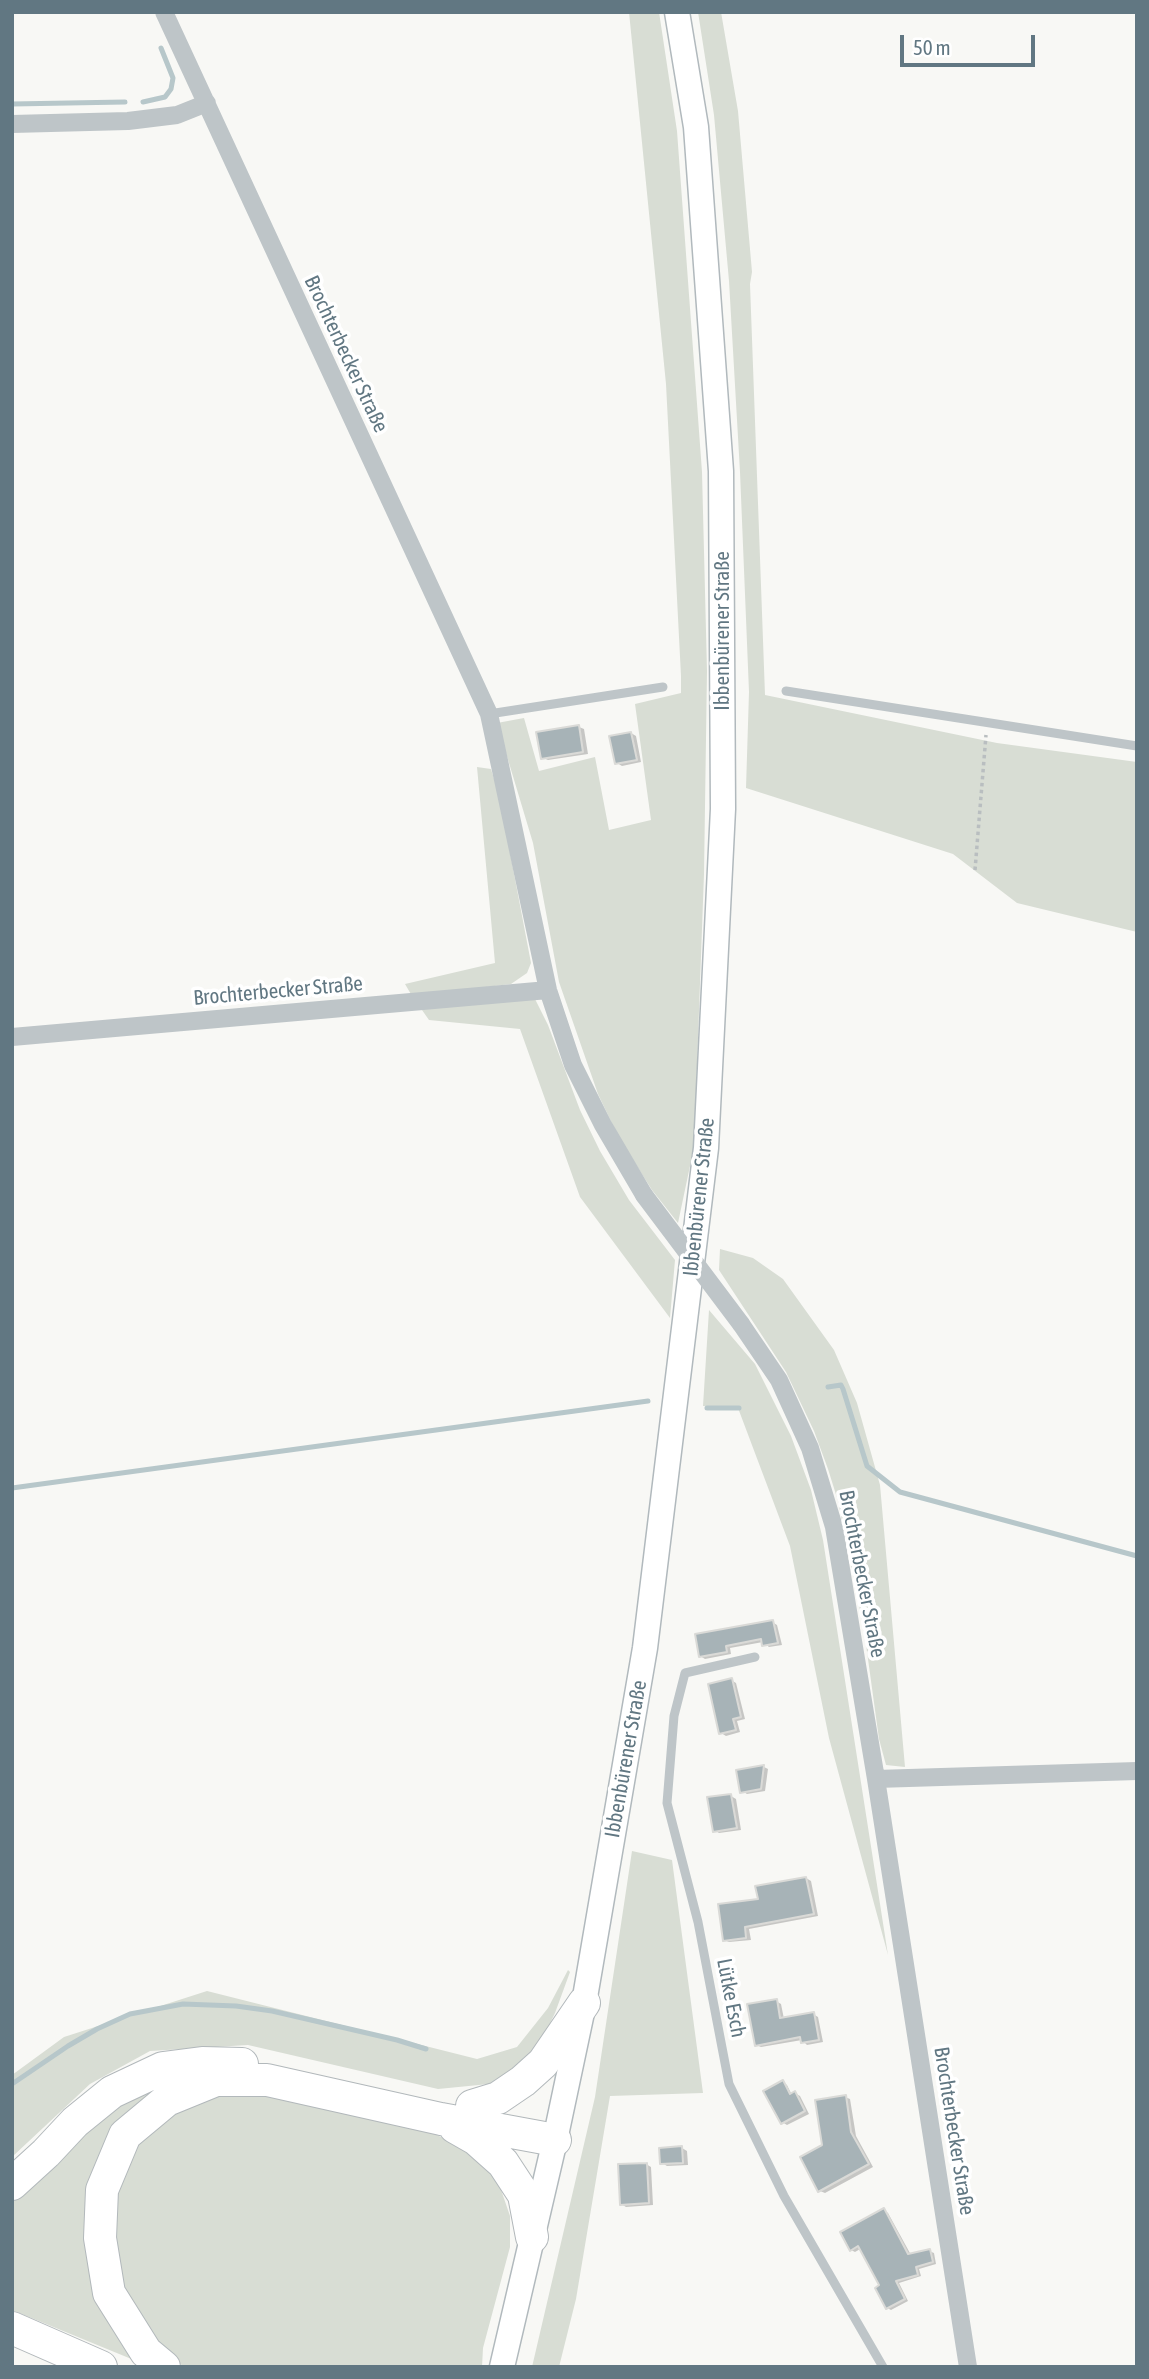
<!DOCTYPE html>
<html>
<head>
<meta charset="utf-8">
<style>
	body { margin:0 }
	#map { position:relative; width:1149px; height:2379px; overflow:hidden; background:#f8f8f5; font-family:"Asap Condensed",sans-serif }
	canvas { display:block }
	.frame { position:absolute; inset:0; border:14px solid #617782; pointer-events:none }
	.scale { position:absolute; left:900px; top:35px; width:135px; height:32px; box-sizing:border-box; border:4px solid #617782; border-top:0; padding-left:9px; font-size:21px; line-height:24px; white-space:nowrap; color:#617782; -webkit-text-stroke:5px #fff; paint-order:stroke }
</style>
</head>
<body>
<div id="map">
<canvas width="1149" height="2379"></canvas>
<div class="frame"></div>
<div class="scale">50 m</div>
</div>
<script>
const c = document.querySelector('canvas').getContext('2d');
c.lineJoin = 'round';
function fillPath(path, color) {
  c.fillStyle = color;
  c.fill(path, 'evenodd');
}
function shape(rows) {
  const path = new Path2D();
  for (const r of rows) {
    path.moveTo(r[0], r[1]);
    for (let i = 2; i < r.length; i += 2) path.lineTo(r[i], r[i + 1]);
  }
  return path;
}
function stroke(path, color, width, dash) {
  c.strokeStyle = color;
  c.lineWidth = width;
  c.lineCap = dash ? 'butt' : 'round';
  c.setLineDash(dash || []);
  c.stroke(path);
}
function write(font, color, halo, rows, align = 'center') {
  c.font = font + ' "Asap Condensed",sans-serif';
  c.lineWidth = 7;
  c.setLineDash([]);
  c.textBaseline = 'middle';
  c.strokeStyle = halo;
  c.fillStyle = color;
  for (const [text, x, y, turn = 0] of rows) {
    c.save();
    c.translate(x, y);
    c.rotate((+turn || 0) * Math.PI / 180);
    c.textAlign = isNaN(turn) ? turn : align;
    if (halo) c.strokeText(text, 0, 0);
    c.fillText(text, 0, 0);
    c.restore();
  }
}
fillPath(shape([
	[629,12,659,12,677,131,702,472,707,671,704,874,694,1147,678,1223,652,1190,618,1136,598,1094,559,982,533,843,497,723,524,718,539,771,595,757,609,830,651,820,635,704,681,693,681,676,666,384],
	[698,12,721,12,738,111,752,272,750,284,765,695,997,743,1137,762,1137,932,1017,903,953,854,746,788,749,692,740,472,729,281,714,115],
	[477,767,491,769,499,795,531,963,527,973,511,984,412,996,405,984,495,963],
	[535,999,548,1025,580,1110,600,1151,629,1200,675,1260,670,1318,580,1197,520,1029,429,1020,422,1010,426,1006],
	[720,1249,753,1258,783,1279,834,1350,857,1403,880,1485,905,1767,886,1765,879,1739,864,1630,838,1501,828,1469,814,1431,786,1372,719,1270],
	[709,1310,755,1364,791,1436,811,1490,823,1540,888,1955,829,1738,790,1546,738,1408,703,1406],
	[632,1851,672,1860,703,2093,610,2096,576,2299,559,2367,532,2367,595,2097],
	[568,1970,570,1972,555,2013,542,2040,520,2071,489,2084,438,2089,248,2045,150,2051,90,2084,12,2157,12,2075,64,2037,207,1991,477,2059,517,2047,548,2008],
	[181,2084,94,2193,146,2365,12,2310,12,2197,131,2089],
	[250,2092,431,2132,469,2151,498,2181,510,2216,510,2247,483,2348,482,2367,184,2367,168,2354,130,2307,117,2271,114,2193,131,2153,153,2126,204,2097]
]), '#d8ddd4');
fillPath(shape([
	[579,727,584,729,588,754,548,760,543,758],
	[631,733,636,736,641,762,622,766,617,763],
	[772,1622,777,1625,782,1645,769,1647,763,1642,730,1648,731,1654,705,1659,700,1656],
	[731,1680,736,1683,745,1719,737,1721,740,1732,726,1736,721,1733],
	[764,1767,768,1769,765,1791,747,1794,742,1791],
	[731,1796,736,1799,741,1830,719,1833,714,1830],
	[806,1878,811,1881,818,1916,749,1929,751,1940,729,1942,724,1940,760,1901],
	[776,2001,781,2004,784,2019,813,2014,818,2017,823,2042,807,2045,802,2040,761,2047,756,2045],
	[783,2082,787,2085,792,2095,795,2093,800,2096,809,2114,787,2125,782,2122],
	[845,2097,850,2099,856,2136,873,2167,825,2193,820,2191,824,2146],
	[682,2148,687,2151,688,2165,667,2166,662,2163],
	[646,2164,651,2167,653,2205,626,2207,621,2204],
	[884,2210,888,2213,911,2255,929,2251,934,2253,936,2264,919,2269,921,2276,899,2283,908,2301,891,2310,887,2308,882,2286,862,2248,855,2252,851,2250]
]), '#0003');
stroke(shape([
	[143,102,165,97,171,89,173,78,161,48],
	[12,104,125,102],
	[828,1387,841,1385,843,1389,867,1466,900,1492,1137,1556],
	[707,1408,739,1408],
	[12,1488,648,1401],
	[12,2084,68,2046,97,2029,130,2014,183,2004,236,2006,272,2011,397,2040,426,2049]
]), '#b7c7ca', 5);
const building = shape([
	[579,725,583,752,541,759,536,732,579,725],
	[631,732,637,760,615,764,609,736,631,732],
	[773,1620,778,1643,762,1646,761,1639,726,1646,727,1652,699,1657,695,1634,773,1620],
	[732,1678,741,1717,733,1719,736,1730,719,1734,708,1684,732,1678],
	[764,1765,761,1789,740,1793,736,1770,764,1765],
	[731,1794,737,1828,713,1832,707,1797,731,1794],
	[806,1877,814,1914,745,1927,746,1938,723,1941,718,1904,758,1899,755,1886,806,1877],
	[777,1999,780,2018,814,2012,819,2040,801,2043,800,2037,755,2046,747,2004,777,1999],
	[783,2080,790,2094,795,2091,805,2111,781,2124,763,2091,783,2080],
	[846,2095,851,2132,869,2164,818,2192,800,2157,822,2145,815,2100,846,2095],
	[682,2146,683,2163,660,2164,659,2148,682,2146],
	[647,2163,649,2203,620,2205,618,2164,647,2163],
	[884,2208,908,2254,930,2249,933,2262,916,2267,918,2275,896,2281,905,2299,886,2309,875,2288,879,2285,858,2246,850,2251,840,2232,884,2208]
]);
fillPath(building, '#a7b3b7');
stroke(building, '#dadad7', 2);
const secondary = shape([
	[502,2367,555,2140,584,2003,645,1648,706,1148,723,809,721,471,696,127,677,12]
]);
const highway = shape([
	[472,2106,498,2098,523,2081,543,2063,584,2003],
	[455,2127,476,2139,503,2163,524,2195,532,2237],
	[12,2184,46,2153,75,2122,112,2092,163,2068,202,2063,242,2064],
	[12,2328,101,2367],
	[164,2367,146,2352,109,2293,100,2238,102,2190,125,2135,167,2100,216,2080,267,2080,441,2119,555,2140]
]);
stroke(secondary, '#b1b9bd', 27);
stroke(highway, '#b2b8bb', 34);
stroke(shape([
	[975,870,986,735]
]), '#b9bec0', 3.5, [3.5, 3.5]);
stroke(shape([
	[786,691,1137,746],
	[489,714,663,687],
	[755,1657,685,1673,674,1716,667,1803,698,1922,729,2084,784,2196,883,2367]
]), '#bec5c8', 9);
stroke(shape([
	[164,12,489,714,548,990,573,1065,603,1125,644,1195],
	[12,124,128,121,177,115,207,103],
	[12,1037,548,990],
	[741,1324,779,1380,810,1448,834,1527,876,1779,968,2367],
	[876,1779,1137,1771]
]), '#bec5c8', 18);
stroke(secondary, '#fff', 24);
stroke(highway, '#fff', 32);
stroke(shape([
	[644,1195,741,1324]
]), '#bec5c8', 18);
write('21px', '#617782', '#fff', [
	["Brochterbecker Straße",346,354,65],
	["Ibbenbürener Straße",722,631,-90],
	["Brochterbecker Straße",278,991,-5],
	["Ibbenbürener Straße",699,1197,-84],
	["Brochterbecker Straße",862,1574,79],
	["Ibbenbürener Straße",626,1759,-80],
	["Lütke Esch",731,1998,79],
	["Brochterbecker Straße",954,2131,81]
]);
</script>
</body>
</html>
